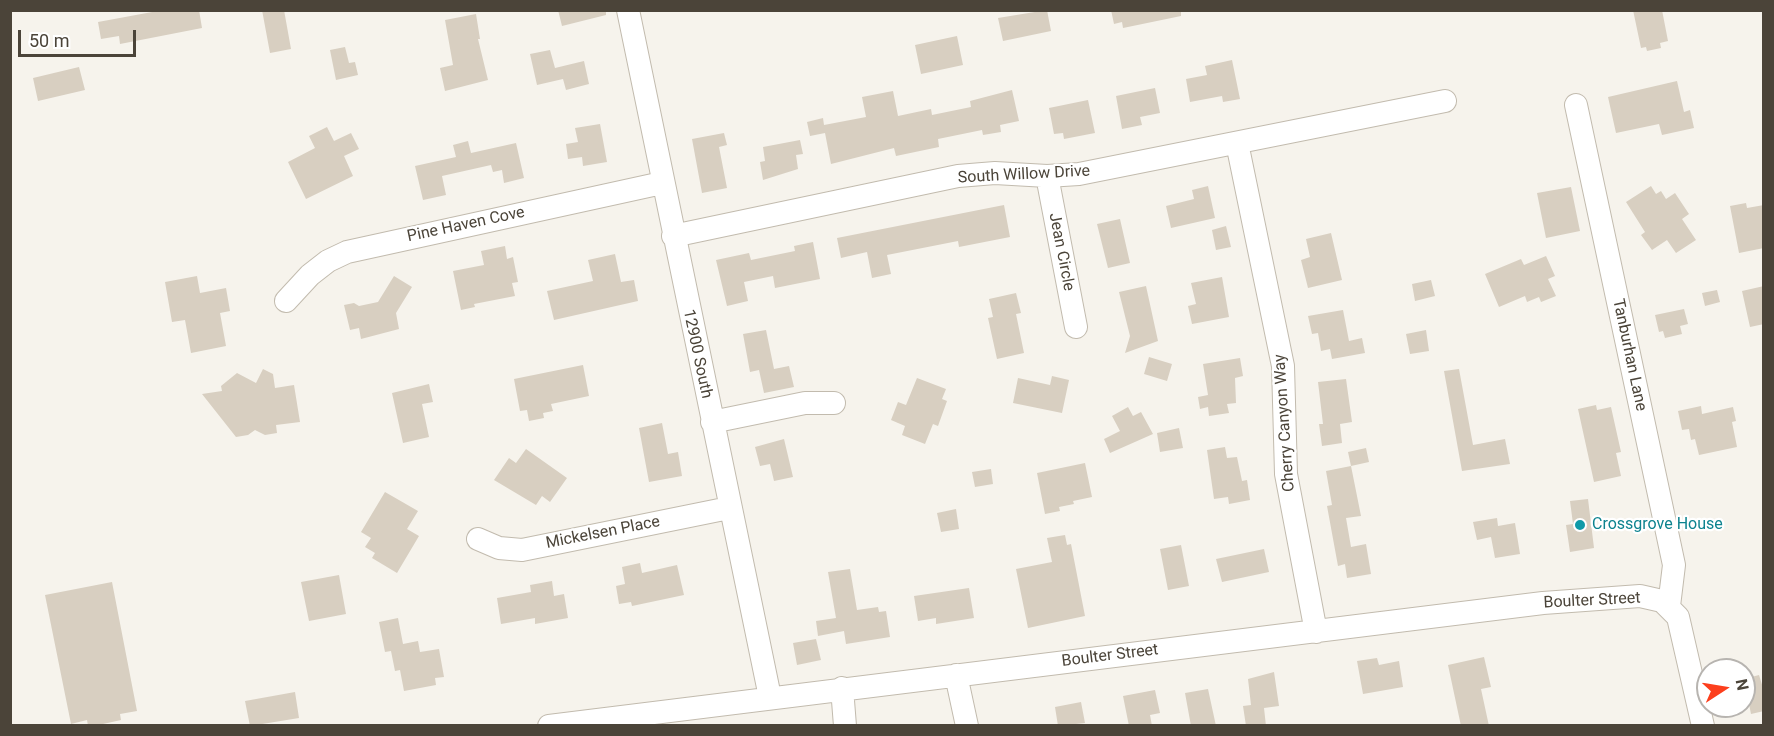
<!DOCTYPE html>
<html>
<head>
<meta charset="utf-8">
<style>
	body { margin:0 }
	#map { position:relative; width:1774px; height:736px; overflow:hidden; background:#f6f3ec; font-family:Roboto,sans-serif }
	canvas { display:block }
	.frame { position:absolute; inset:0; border:12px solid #4b4439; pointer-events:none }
	.north { position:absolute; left:1696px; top:658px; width:60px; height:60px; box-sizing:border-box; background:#fff; border:2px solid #b7b4b0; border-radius:50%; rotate:78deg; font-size:16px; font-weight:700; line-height:24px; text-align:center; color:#4b4439 }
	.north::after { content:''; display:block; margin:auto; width:21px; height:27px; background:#fc3f1d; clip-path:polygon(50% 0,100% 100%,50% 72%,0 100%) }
	.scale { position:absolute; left:18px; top:30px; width:118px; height:27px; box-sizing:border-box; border:3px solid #4b4439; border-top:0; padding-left:8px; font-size:18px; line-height:21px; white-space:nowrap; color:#4b4439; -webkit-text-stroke:4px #fff; paint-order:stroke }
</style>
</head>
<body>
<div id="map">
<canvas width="1774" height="736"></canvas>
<div class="frame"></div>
<div class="north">N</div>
<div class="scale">50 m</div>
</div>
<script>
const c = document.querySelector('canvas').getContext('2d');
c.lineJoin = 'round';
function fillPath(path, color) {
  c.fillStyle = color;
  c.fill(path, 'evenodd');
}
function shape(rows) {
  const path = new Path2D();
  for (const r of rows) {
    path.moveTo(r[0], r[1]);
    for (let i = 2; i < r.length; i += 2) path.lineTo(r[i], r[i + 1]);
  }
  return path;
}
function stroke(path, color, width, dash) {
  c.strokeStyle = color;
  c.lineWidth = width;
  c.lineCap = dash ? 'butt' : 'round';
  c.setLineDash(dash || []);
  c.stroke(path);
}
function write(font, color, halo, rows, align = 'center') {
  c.font = font + ' Roboto,sans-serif';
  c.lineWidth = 4.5;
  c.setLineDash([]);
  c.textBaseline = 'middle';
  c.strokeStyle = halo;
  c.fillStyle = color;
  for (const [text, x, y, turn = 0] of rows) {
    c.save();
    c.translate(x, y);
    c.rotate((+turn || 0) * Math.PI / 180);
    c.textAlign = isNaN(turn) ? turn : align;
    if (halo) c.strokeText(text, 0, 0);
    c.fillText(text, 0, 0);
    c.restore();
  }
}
fillPath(shape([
	[163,10,199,10,202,28,120,44,119,36,101,39,98,22],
	[262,10,284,10,291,49,270,53],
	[558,10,606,10,606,15,562,26],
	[1047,10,1051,31,1003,41,998,18],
	[1111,10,1181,10,1181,16,1123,28,1122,22,1114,24],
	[1633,10,1662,10,1668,41,1660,43,1661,48,1647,51,1646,47,1641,48],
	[476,14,480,39,478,39,488,80,445,91,440,68,453,65,445,20],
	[957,36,963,65,921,74,915,45],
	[345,47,349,63,355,62,358,75,336,80,330,50],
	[550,50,555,68,584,61,589,84,566,90,563,79,537,85,530,54],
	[1232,60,1240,99,1223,102,1222,96,1190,102,1186,79,1207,75,1205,66],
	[79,67,85,90,38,101,33,78],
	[1677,81,1684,112,1690,110,1694,128,1662,135,1659,124,1616,133,1608,97],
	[1155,88,1160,113,1140,117,1142,125,1122,129,1116,96],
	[1012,90,1019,121,1000,125,1001,132,983,135,982,130,938,139,939,147,896,156,894,148,831,164,825,133,810,136,807,122,823,118,824,125,866,117,862,97,893,91,898,116,931,109,932,115,971,107,970,101],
	[1088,100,1095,133,1064,139,1063,133,1054,134,1049,108],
	[600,124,607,162,583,166,582,157,568,159,566,144,578,142,575,128],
	[327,127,334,141,351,133,359,149,344,156,353,176,306,199,288,162,315,148,309,136],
	[724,133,727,145,719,147,727,188,702,193,692,139],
	[800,140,803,154,796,155,798,169,763,180,760,162,765,161,763,147],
	[468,141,471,153,516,143,524,178,504,183,502,170,493,172,491,165,442,176,446,195,423,200,415,166,456,157,453,145],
	[1208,186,1215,218,1171,228,1166,206,1194,199,1192,190],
	[1651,186,1656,194,1661,191,1666,199,1675,193,1689,214,1682,219,1696,240,1676,253,1667,240,1652,250,1641,235,1645,232,1626,202],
	[1571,187,1580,231,1546,238,1537,193],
	[1746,203,1747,208,1764,205,1764,248,1739,253,1730,206],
	[1004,205,1010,237,959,247,958,241,887,255,891,274,872,278,867,252,841,258,837,238],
	[1120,219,1130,263,1108,268,1097,224],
	[1226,226,1231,247,1216,250,1212,230],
	[1331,233,1342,280,1308,288,1301,260,1310,257,1306,239],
	[813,242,820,279,775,288,773,276,744,282,748,301,727,306,716,260,749,253,751,260,795,251,794,246],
	[505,246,507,259,513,257,518,282,512,283,515,296,474,304,475,307,461,310,453,271,484,265,481,251],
	[615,254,621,282,634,280,638,301,554,320,547,291,593,281,588,260],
	[1546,256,1555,276,1548,279,1556,296,1541,302,1539,297,1527,302,1525,296,1499,307,1485,274,1521,259,1524,265],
	[197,276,200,293,226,288,230,311,220,313,226,346,191,353,185,320,172,322,165,282],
	[394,276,412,287,396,313,399,329,361,339,359,328,350,330,344,305,354,303,359,306,378,302],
	[1222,277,1229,317,1192,324,1188,306,1196,304,1191,283],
	[1431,280,1435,296,1415,301,1412,284],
	[1146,286,1158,341,1125,353,1130,336,1119,292],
	[1764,286,1764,324,1750,327,1742,291],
	[1717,290,1720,302,1705,306,1702,293],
	[1016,293,1021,313,1016,314,1024,353,997,359,988,318,993,317,989,299],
	[1684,309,1688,324,1680,326,1682,334,1665,338,1663,331,1659,332,1655,315],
	[1343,310,1349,341,1362,338,1365,353,1332,359,1330,349,1321,351,1318,333,1312,334,1308,316],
	[766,330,774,369,789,366,794,387,764,393,759,370,750,372,743,334],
	[1426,330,1429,351,1410,354,1406,334],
	[1149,357,1172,364,1167,381,1144,374],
	[1240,358,1243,376,1235,378,1236,403,1227,404,1229,413,1209,416,1208,407,1200,409,1198,397,1208,395,1203,364],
	[583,365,589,396,551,404,553,411,543,413,544,418,529,421,527,410,520,411,514,379],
	[263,369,273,374,275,388,294,385,300,422,276,425,277,433,265,435,255,430,248,435,236,437,202,394,222,391,221,386,237,373,256,383],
	[1459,369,1473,445,1505,439,1510,464,1462,471,1444,371],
	[1052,376,1069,380,1062,413,1013,403,1018,378,1050,385],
	[917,378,946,389,942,399,947,401,938,426,933,424,925,444,902,435,905,426,891,420,898,402,906,405],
	[1346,379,1352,422,1340,424,1342,443,1322,446,1319,424,1323,424,1318,382],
	[429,384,433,402,422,404,429,437,403,443,392,393],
	[1596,405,1597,410,1611,407,1621,452,1616,453,1621,476,1594,482,1578,409],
	[1701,406,1702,414,1733,407,1736,421,1732,422,1737,447,1699,455,1695,439,1691,440,1689,429,1682,430,1678,411],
	[1128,407,1133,416,1141,412,1153,434,1110,453,1104,439,1120,431,1112,416],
	[662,423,668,454,678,452,682,476,649,482,639,428],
	[1179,428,1183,448,1160,452,1157,433],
	[784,439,793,477,774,481,770,464,760,466,755,447],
	[1225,447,1227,458,1237,457,1242,481,1247,480,1250,500,1229,504,1228,497,1214,499,1207,450],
	[1366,448,1369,462,1351,466,1348,452],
	[526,449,567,478,550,502,542,496,536,505,494,480,509,458,516,463],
	[1085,463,1092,497,1073,501,1074,504,1059,507,1060,511,1045,514,1037,473],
	[1351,466,1361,516,1346,518,1351,547,1366,544,1371,574,1347,578,1345,564,1338,566,1327,506,1332,505,1326,471],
	[991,469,993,484,975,487,972,472],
	[385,492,418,511,407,529,419,536,397,573,372,558,375,553,365,547,371,538,361,532],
	[1588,499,1594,548,1570,552,1566,525,1573,524,1570,501],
	[956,509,959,529,941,532,937,513],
	[1497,518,1498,526,1515,523,1520,554,1495,558,1491,537,1477,540,1473,522],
	[1065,535,1067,545,1071,544,1085,616,1028,628,1016,569,1052,562,1047,538],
	[1181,545,1189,586,1168,590,1160,549],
	[1264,549,1269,572,1222,582,1216,559],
	[640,563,642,573,677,565,684,595,632,606,631,602,619,604,616,586,625,584,622,567],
	[850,569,857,610,878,607,879,612,886,611,890,637,846,644,844,631,818,636,816,621,836,618,828,572],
	[339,575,346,614,309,621,301,582],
	[552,581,554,596,564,594,568,618,535,624,535,618,501,624,497,598,531,592,530,585],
	[112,582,137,711,120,714,121,720,94,726,88,726,87,720,71,724,45,595],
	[969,588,974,618,936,624,936,618,918,621,914,596],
	[398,618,403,644,418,641,420,652,439,649,444,677,435,678,436,685,404,691,400,670,395,671,391,651,385,652,379,622],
	[816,639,821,660,797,665,793,643],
	[1484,657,1491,687,1481,689,1489,726,1461,726,1448,665],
	[1377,658,1379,665,1399,661,1403,687,1363,694,1357,661],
	[1274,672,1279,706,1264,708,1266,726,1246,726,1243,706,1251,705,1248,679],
	[1759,675,1764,691,1764,711,1751,714,1744,679],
	[1208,689,1216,726,1191,726,1185,693],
	[1155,690,1160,713,1150,715,1152,726,1129,726,1123,696],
	[295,692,299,718,250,726,245,701],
	[1081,702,1085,723,1058,726,1055,707]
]), '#d8cfc1');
const minor = shape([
	[628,10,770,697],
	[1576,105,1674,565,1669,606],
	[1237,143,1283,366,1286,474,1316,632],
	[1047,176,1076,327],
	[673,236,958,176,995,173,1047,176,1079,174,1445,101],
	[286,301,310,275,328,261,347,252,662,183],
	[712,422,805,403,834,403],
	[478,539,499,548,522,550,729,508],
	[956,675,967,726],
	[842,688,845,726],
	[549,726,1543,603,1640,596,1662,601,1678,617,1703,726]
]);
stroke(minor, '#c2bbae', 24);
stroke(minor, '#fff', 22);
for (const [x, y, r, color] of [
	[1580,525,6,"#0f9aa8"]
]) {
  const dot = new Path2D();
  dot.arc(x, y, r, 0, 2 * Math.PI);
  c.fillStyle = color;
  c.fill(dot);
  stroke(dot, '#fff', 2);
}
write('16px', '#4b4439', '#fff', [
	["South Willow Drive",1024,175,-3],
	["Pine Haven Cove",466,225,-12],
	["Jean Circle",1061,252,79],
	["12900 South",697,354,78],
	["Tanburhan Lane",1629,355,78],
	["Cherry Canyon Way",1285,423,-94],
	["Mickelsen Place",603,533,-11],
	["Boulter Street",1592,601,-3],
	["Boulter Street",1110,656,-7]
]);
write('16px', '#0d838f', '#fff', [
	["Crossgrove House",1592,525]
], 'left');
</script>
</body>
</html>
